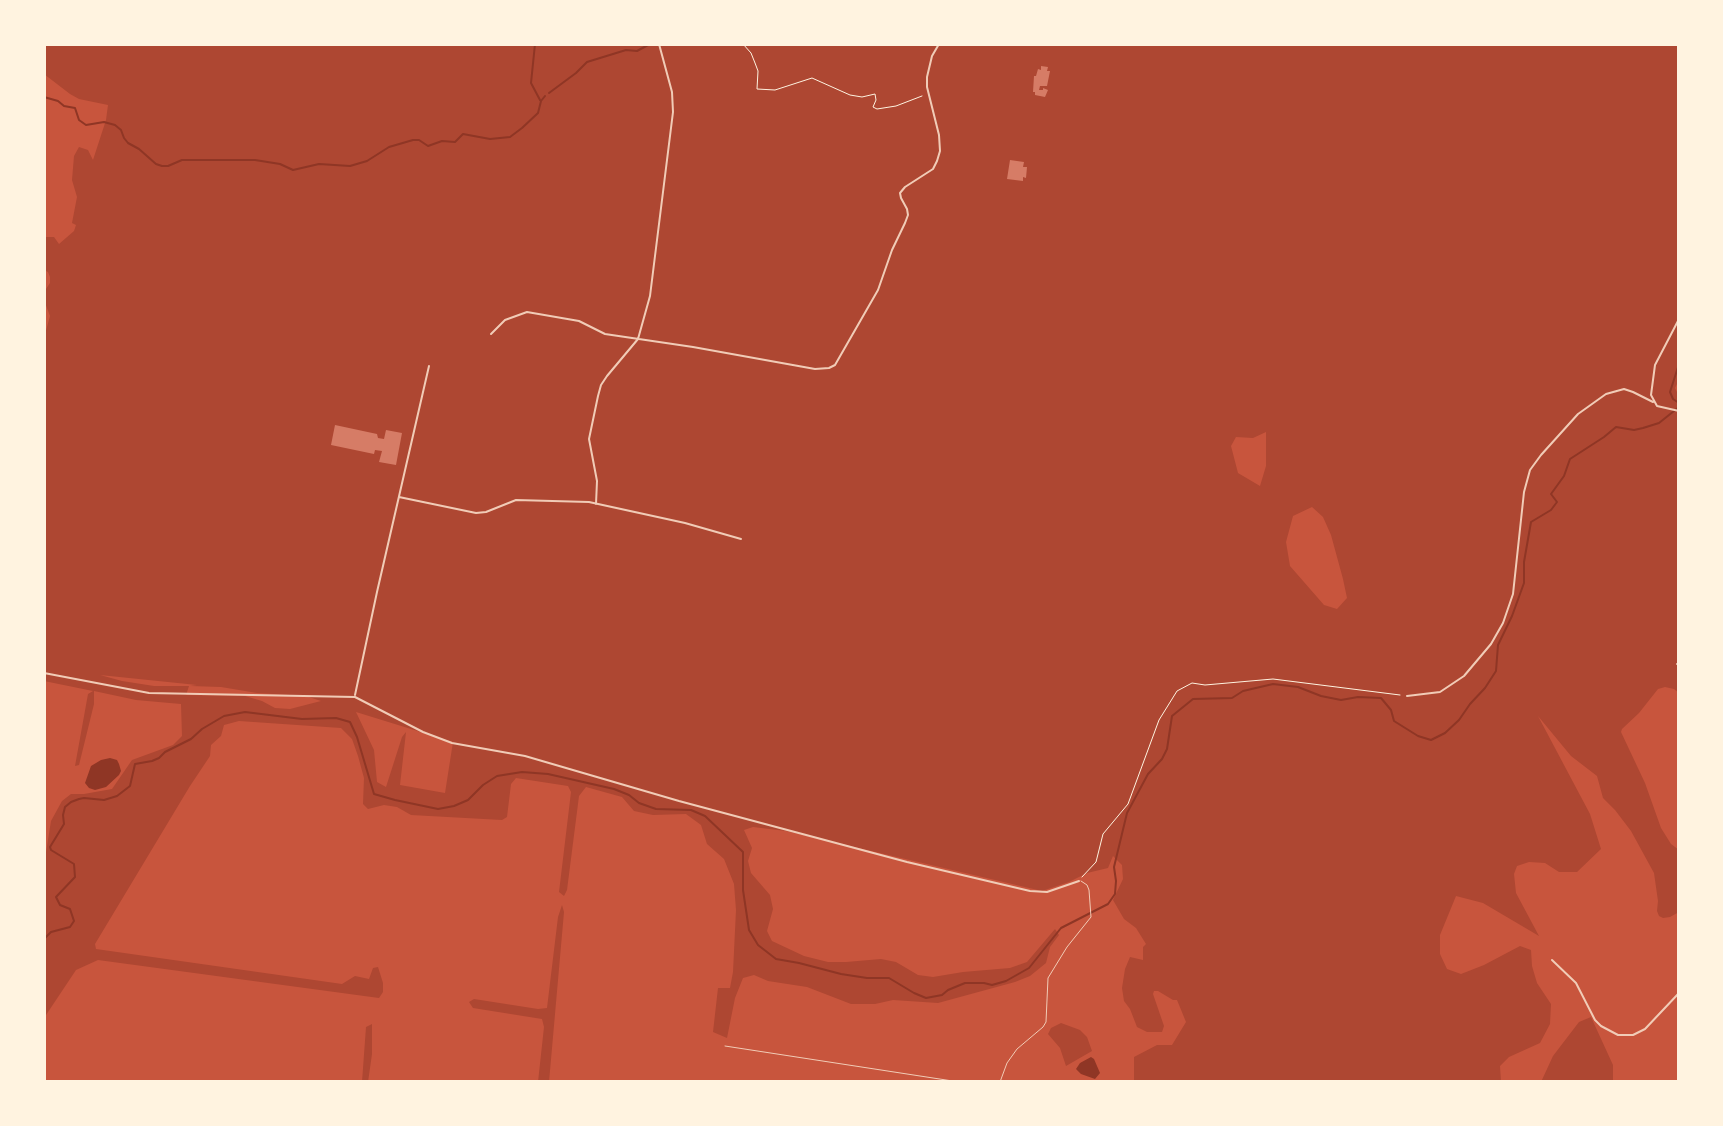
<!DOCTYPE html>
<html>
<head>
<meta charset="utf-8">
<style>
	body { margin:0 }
	#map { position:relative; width:1723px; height:1126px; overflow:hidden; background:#c8553d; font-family:"Golos Text",sans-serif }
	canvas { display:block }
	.frame { position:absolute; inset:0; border:46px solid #fff3e0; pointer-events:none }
</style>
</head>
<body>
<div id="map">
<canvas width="1723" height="1126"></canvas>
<div class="frame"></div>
</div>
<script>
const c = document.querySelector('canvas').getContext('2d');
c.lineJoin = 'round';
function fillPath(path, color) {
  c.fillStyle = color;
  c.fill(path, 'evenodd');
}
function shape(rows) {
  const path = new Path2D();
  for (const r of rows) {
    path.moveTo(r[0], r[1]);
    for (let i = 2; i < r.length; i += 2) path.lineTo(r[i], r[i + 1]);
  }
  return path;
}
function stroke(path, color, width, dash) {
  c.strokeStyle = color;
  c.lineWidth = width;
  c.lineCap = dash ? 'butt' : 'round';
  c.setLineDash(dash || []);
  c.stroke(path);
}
fillPath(shape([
	[44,44,1679,44,1679,380,1675,388,1679,396,1679,693,1674,689,1665,687,1658,689,1639,713,1622,729,1621,732,1645,783,1661,828,1671,844,1679,850,1679,912,1670,917,1663,918,1659,916,1657,911,1658,901,1654,873,1631,831,1615,810,1603,798,1597,776,1571,756,1538,716,1590,814,1601,849,1577,872,1559,872,1545,863,1529,862,1517,866,1514,874,1516,893,1539,936,1483,903,1456,896,1440,935,1440,954,1447,969,1461,974,1484,965,1520,946,1531,950,1532,966,1537,983,1551,1004,1550,1024,1540,1043,1509,1057,1500,1066,1501,1082,1134,1082,1134,1057,1157,1045,1172,1045,1186,1022,1177,1000,1173,1000,1158,991,1154,991,1153,994,1164,1026,1162,1032,1147,1032,1137,1027,1130,1009,1124,1001,1122,988,1125,969,1130,957,1143,960,1143,947,1146,944,1136,928,1124,919,1113,900,1123,879,1122,865,1113,856,1108,868,1087,873,1069,882,1042,891,786,831,753,827,744,830,752,848,748,861,751,873,770,895,773,909,767,931,772,941,804,956,828,962,846,962,881,959,896,962,918,975,933,977,963,972,1010,968,1027,962,1055,929,1059,935,1050,947,1046,963,1030,976,1015,982,938,1003,893,1000,875,1004,851,1004,807,987,768,981,754,975,743,978,735,998,727,1038,713,1032,718,988,730,988,733,972,736,910,734,884,724,859,707,844,701,825,686,814,653,815,634,811,622,797,586,787,579,796,567,890,564,896,559,892,571,792,568,786,516,778,511,784,507,817,502,820,411,815,397,807,384,805,368,809,363,804,364,778,358,756,352,739,341,728,239,721,224,725,221,736,211,745,210,756,190,786,95,944,96,949,342,984,355,976,369,979,373,968,378,967,383,983,383,992,379,998,98,960,76,970,44,1018,44,865,51,821,62,801,71,794,84,794,112,789,132,760,173,745,182,736,181,704,136,700,94,691,94,704,79,765,75,766,88,694,93,691,44,681,44,338,50,316,44,300,44,292,50,283,50,277,48,272,44,270,44,237,54,237,59,244,74,231,76,225,72,223,77,197,72,180,74,156,79,147,88,150,93,160,106,120,108,105,79,99,70,94,44,74],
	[1266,432,1266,466,1260,486,1238,473,1231,446,1236,437,1253,438],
	[1312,507,1323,517,1331,535,1343,579,1347,598,1337,609,1324,605,1290,566,1286,542,1293,516],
	[100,675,197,685,190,686,221,687,257,693,306,696,321,701,290,709,275,708,262,701,245,696,186,695,189,686,154,686,122,681],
	[356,712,453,742,445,793,400,785,406,732,402,737,386,787,377,782,374,750],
	[562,905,564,912,549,1082,538,1082,544,1027,542,1019,473,1008,469,1002,474,999,538,1009,547,1008,558,917],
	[1591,1017,1613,1065,1613,1082,1541,1082,1553,1056,1579,1022],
	[1061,1023,1080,1030,1087,1037,1092,1051,1066,1066,1060,1048,1048,1034,1051,1028],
	[372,1024,372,1054,368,1082,362,1082,366,1027]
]), '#ae4732');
fillPath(shape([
	[110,758,117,760,119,764,121,771,119,775,106,787,95,790,89,788,85,783,91,766,101,760],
	[1091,1057,1094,1059,1100,1073,1095,1079,1081,1074,1076,1069,1080,1063]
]), '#8f3625');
stroke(shape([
	[535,44,531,83,540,100],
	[549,93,576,73,587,62,626,50,637,51,650,44],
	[44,97,58,101,64,106,75,108,79,120,86,125,104,122,115,125,121,130,124,138,128,143,139,149,156,164,162,166,168,166,182,160,255,160,280,164,293,170,319,164,350,166,367,161,389,147,413,140,419,140,428,146,442,141,455,142,463,134,490,139,510,137,522,128,538,113,541,101,545,96],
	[1679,364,1670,392,1673,399,1679,403],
	[44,939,51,932,70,927,74,921,70,909,60,905,56,897,75,877,74,864,51,850,50,847,64,824,63,815,65,807,71,802,79,799,84,798,104,800,117,796,130,786,135,764,152,761,159,758,165,752,191,739,202,729,224,716,245,712,302,719,336,718,350,722,357,737,374,794,395,800,438,809,454,806,468,800,483,785,497,776,522,772,548,774,614,789,629,795,639,803,656,809,691,810,705,816,743,852,743,890,749,930,758,945,776,959,799,963,841,974,867,978,889,978,914,993,926,998,942,995,948,990,965,983,984,983,992,985,1006,981,1029,968,1061,928,1108,904,1115,894,1116,881,1114,867,1127,813,1148,774,1162,759,1167,749,1172,716,1193,699,1232,698,1243,691,1273,684,1298,687,1321,696,1341,700,1358,697,1381,698,1391,710,1394,721,1418,736,1431,740,1445,733,1459,720,1470,704,1485,688,1496,671,1498,645,1512,616,1524,583,1524,562,1531,522,1551,510,1557,502,1551,494,1564,476,1570,459,1604,437,1616,427,1634,430,1643,428,1659,423,1679,407]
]), '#8f3625', 2);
fillPath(shape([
	[1041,66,1048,67,1047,71,1050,71,1047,86,1040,86,1039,90,1043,90,1043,88,1048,90,1045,97,1035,95,1035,92,1033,92,1034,76,1036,76,1038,69,1041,70],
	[1010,160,1024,162,1023,167,1027,167,1026,178,1023,177,1023,181,1007,179],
	[335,425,377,434,378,438,384,439,386,430,402,433,396,465,379,462,382,451,375,450,374,454,331,445]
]), '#d67c66');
stroke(shape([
	[743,44,751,53,755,63,758,71,757,89,775,90,812,78,850,95,862,97,875,94,876,100,873,107,877,109,896,106,922,96],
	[1082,877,1096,862,1103,834,1128,804,1159,720,1177,691,1192,683,1205,685,1273,679,1400,695]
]), '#fff3e0', 1);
stroke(shape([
	[725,1046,959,1082],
	[1000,1082,1007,1063,1017,1049,1043,1027,1046,1022,1048,978,1067,947,1091,917,1089,890,1087,885,1081,881]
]), '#f1ccb7', 1);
stroke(shape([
	[1679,319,1655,365,1651,395,1657,406,1679,411],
	[491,334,505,320,527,312,579,321,605,334,693,347,815,369,829,368,835,365,878,290,892,250,905,223,908,215,907,209,901,198,900,193,905,187,933,169,937,161,940,151,939,135,927,87,927,77,932,56,939,44],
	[399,497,476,513,486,512,516,500,589,502,685,523,741,539],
	[596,504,597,481,589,439,598,396,601,385,607,376,638,339,650,296,673,112,672,92,659,44],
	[1677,664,1679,664],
	[44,673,149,693,355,697,423,732,452,743,525,756,679,801,907,862,1030,891,1047,892,1079,881],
	[355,695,377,592,429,366],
	[1407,696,1440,692,1464,676,1491,644,1503,623,1513,594,1524,492,1530,470,1541,455,1578,414,1606,394,1624,389,1633,392,1653,402],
	[1552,960,1576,983,1595,1020,1601,1026,1618,1035,1633,1035,1645,1029,1679,993]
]), '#f1ccb7', 2);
</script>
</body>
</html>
